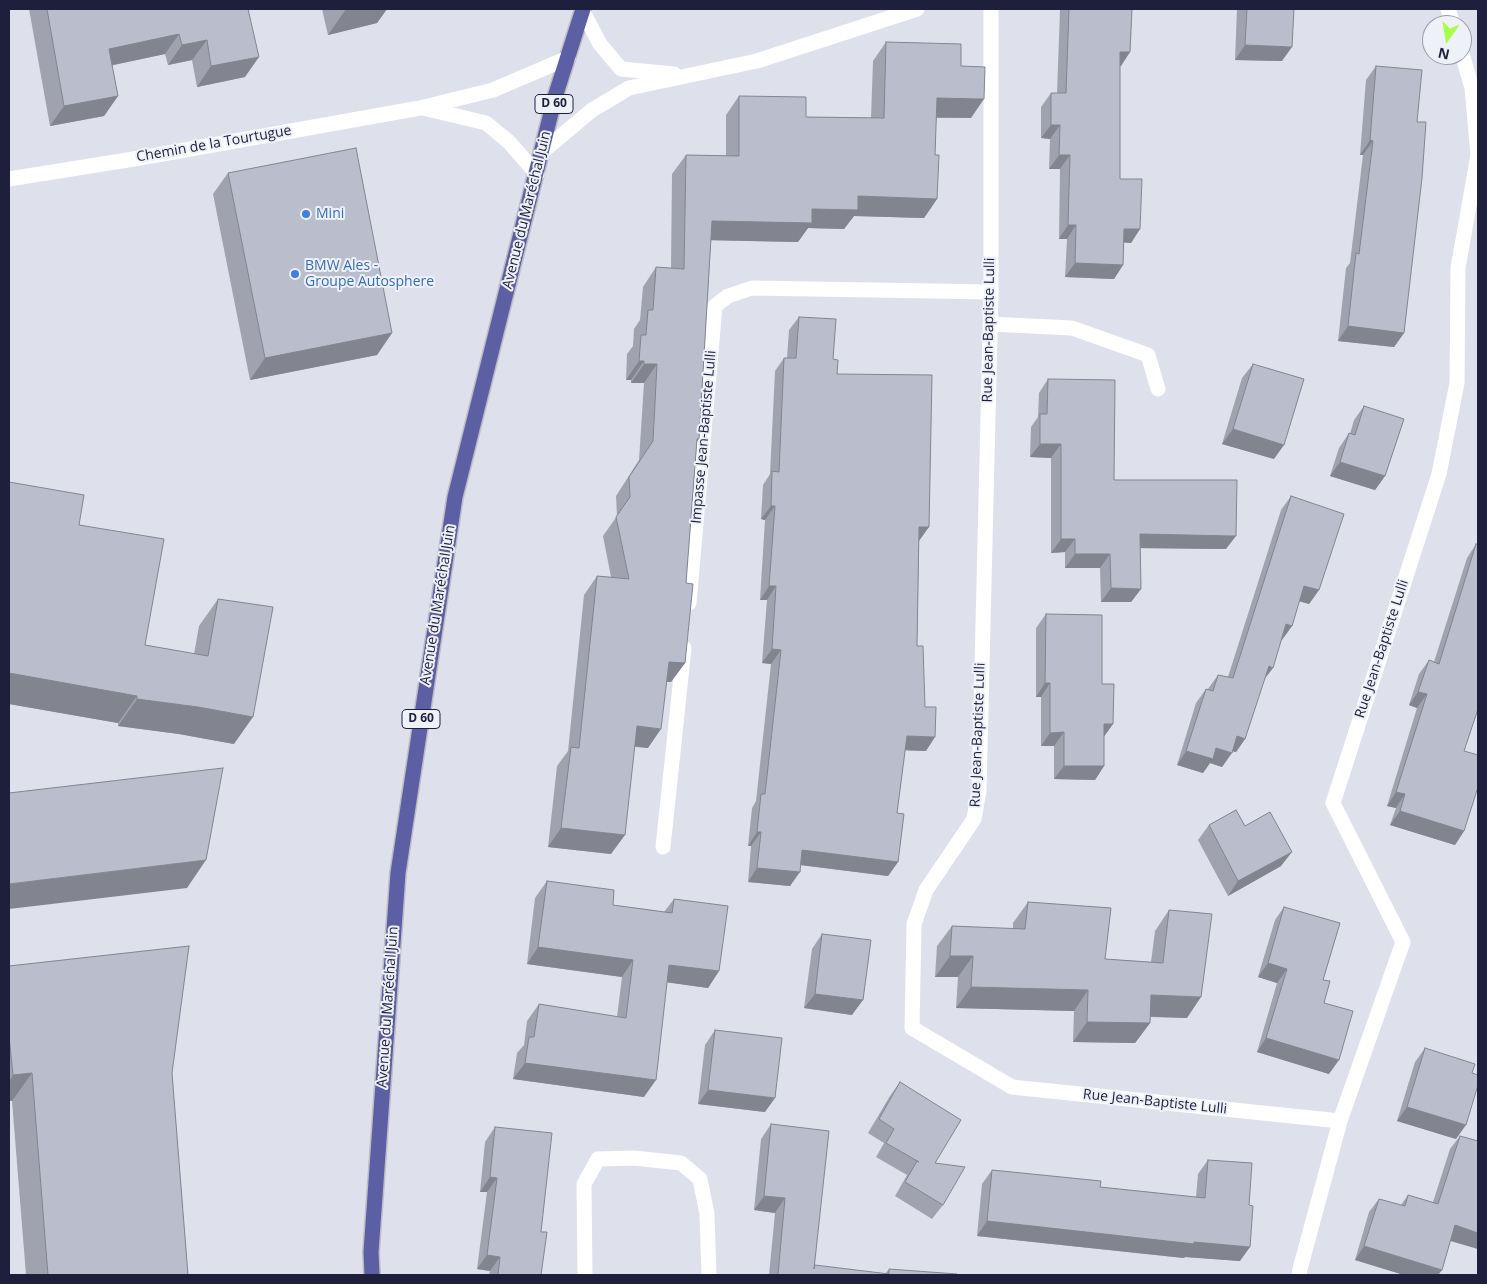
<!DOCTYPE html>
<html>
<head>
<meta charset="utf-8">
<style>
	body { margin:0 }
	#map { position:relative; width:1487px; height:1284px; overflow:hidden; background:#dee1eb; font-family:"Open Sans",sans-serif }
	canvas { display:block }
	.frame { position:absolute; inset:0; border:10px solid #1e1f3c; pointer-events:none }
	.north { position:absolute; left:1422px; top:15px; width:50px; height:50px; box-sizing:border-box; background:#eef1f8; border:1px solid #9b9dad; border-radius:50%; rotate:193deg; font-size:14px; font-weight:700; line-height:20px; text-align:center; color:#1e1f3c }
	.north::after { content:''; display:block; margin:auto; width:18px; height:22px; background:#a7ff48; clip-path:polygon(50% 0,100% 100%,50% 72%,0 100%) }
</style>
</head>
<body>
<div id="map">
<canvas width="1487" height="1284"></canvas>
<div class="frame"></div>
<div class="north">N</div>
</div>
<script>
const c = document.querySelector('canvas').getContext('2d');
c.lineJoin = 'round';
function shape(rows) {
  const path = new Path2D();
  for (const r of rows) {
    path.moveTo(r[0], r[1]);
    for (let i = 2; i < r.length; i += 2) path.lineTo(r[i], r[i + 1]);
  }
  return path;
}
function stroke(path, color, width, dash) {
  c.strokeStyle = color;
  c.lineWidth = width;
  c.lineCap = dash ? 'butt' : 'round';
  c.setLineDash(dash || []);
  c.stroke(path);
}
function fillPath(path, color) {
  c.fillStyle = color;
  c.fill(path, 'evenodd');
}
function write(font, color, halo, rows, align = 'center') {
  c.font = font + ' "Open Sans",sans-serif';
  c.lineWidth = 4;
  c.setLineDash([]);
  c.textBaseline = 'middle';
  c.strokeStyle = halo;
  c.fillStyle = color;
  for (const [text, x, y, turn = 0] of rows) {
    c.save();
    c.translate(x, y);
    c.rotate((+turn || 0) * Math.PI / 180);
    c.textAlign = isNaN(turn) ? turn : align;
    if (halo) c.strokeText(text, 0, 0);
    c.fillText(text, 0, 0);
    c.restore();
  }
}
const primary = shape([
	[372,1275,371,1252,398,873,455,497,555,97,583,9]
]);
stroke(primary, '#bcbcc4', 18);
stroke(shape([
	[991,9,991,292,979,791,974,819,926,890,914,924,912,1028,1012,1087,1340,1121],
	[1448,9,1453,25],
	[582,10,600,44,621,69,674,74],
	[1462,54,1472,88,1478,155],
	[423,108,486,123,509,142,537,174],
	[542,152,592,110,629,88,757,61,917,9],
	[9,179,140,158,420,108,493,90,568,58],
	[990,324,1072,328,1148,355,1158,389],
	[689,603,715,306,728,296,752,288,991,292],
	[663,847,684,648],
	[585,1275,584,1184,598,1159,634,1158,681,1163,700,1179,707,1214,709,1275],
	[1299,1275,1300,1269,1340,1121,1403,942,1333,803,1439,474,1457,383,1458,268,1478,155]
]), '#fff', 15);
stroke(primary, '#5d5fa5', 15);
fillPath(shape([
	[29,9,248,9,245,77,197,87,192,60,168,65,165,54,112,65,118,96,104,116,50,126],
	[322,9,387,9,377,23,328,35],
	[1061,9,1132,9,1130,52,1120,66,1120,179,1140,229,1131,243,1124,242,1123,265,1114,279,1065,277,1067,239,1059,239,1060,169,1049,169,1050,139,1041,138,1041,107,1051,93,1057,93,1060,10],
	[1237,9,1294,9,1282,61,1235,60],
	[886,42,961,66,971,118,936,118,935,155,937,199,924,218,854,216,844,229,808,228,798,242,711,240,699,439,697,442,686,583,685,663,671,682,667,682,648,748,635,747,611,854,548,847,557,766,568,751,584,595,597,576,611,577,603,536,617,516,616,496,639,460,644,383,631,383,631,380,626,380,627,354,633,346,634,329,640,320,643,287,656,267,671,268,672,174,686,155,726,156,726,115,739,96,806,117,871,118,873,61],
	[1376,66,1417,122,1404,333,1394,347,1338,341,1346,268,1350,263,1363,155,1360,155,1366,80],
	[228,173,392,333,377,355,250,380,213,194],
	[799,317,833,359,837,374,919,541,917,646,926,751,905,750,897,813,898,862,888,876,801,865,790,886,748,882,751,846,748,846,752,808,756,801,771,664,762,663,767,600,760,600,765,520,761,519,763,485,770,474,775,371,784,358,787,358,789,330],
	[1253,364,1274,459,1222,444,1242,378],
	[1048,379,1114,480,1226,549,1140,548,1141,589,1131,602,1101,602,1100,568,1065,568,1065,552,1051,553,1051,458,1030,457,1031,427,1038,417,1039,393],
	[1364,406,1385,476,1375,490,1330,476,1339,448,1349,433,1350,434,1354,420],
	[9,482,79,525,145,645,194,654,199,626,218,599,234,744,179,734,118,726,118,723,9,704],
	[1291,496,1319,590,1309,604,1299,601,1292,626,1282,639,1264,680,1245,739,1236,752,1232,751,1222,767,1210,763,1203,773,1177,765,1196,703,1206,689,1208,689,1218,675,1228,677,1281,510],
	[1476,544,1464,751,1464,831,1455,845,1390,825,1396,808,1387,806,1417,708,1409,705,1419,674,1429,660,1434,662,1467,558],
	[1046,614,1102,684,1113,724,1104,736,1104,766,1095,780,1054,779,1054,746,1041,746,1041,697,1036,697,1036,628],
	[1209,825,1245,826,1281,866,1228,896,1198,840],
	[547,881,613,905,664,912,674,899,719,971,708,988,667,982,644,1097,513,1079,517,1053,524,1045,527,1021,539,1004,617,1017,622,977,527,964,535,898],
	[1028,902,1105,959,1151,962,1155,931,1169,910,1187,1018,1150,1017,1150,1023,1135,1043,1073,1042,1074,1011,956,1008,958,977,935,977,937,946,952,926,1013,929,1013,923],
	[1284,907,1323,980,1329,1074,1257,1052,1277,983,1258,977,1275,920],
	[822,934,852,1015,804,1008,812,949],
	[9,966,172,1073,188,1275,26,1275,12,1101,9,1101],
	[715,1030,765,1112,698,1104,705,1045],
	[1425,1048,1472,1073,1456,1139,1397,1121,1415,1062],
	[900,1082,935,1163,943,1205,932,1219,895,1196,907,1175,876,1157,884,1143,868,1133,890,1096],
	[771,1124,814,1268,885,1274,889,1269,957,1275,769,1275,775,1213,754,1210,761,1139],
	[495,1127,541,1232,541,1275,489,1275,490,1271,477,1269,487,1192,480,1192,485,1142],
	[1460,1136,1478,1141,1478,1249,1450,1241,1442,1270,1438,1275,1404,1275,1355,1260,1369,1212,1379,1199,1401,1205,1408,1195,1433,1202,1450,1149],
	[1208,1160,1240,1261,1185,1257,1184,1258,977,1236,982,1184,992,1170,1100,1187,1196,1197,1198,1174]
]), '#a0a3af');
fillPath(shape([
	[346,9,387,9,377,23,328,35],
	[179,34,165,54,95,69,109,49],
	[207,40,192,60,168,65,182,45],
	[1245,45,1292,47,1282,61,1235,60],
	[1120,52,1130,52,1121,66,1110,66],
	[259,57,245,77,197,87,211,66],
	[118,96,104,116,50,126,64,106],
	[937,98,984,99,971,118,923,117],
	[1051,125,1060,125,1050,139,1041,138],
	[1370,140,1373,141,1363,155,1360,155],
	[1059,155,1070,155,1060,169,1049,169],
	[858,196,937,199,924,218,854,216,844,229,808,228,798,242,698,240,712,221],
	[1068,225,1076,225,1067,239,1059,239],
	[1124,229,1140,229,1131,243,1114,242],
	[1075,263,1123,265,1114,279,1065,277],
	[1348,326,1404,333,1394,347,1338,341],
	[392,333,377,355,250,380,265,358],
	[639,361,644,361,631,380,626,380],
	[644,364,657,364,644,383,631,383],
	[1233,429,1284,445,1274,459,1222,444],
	[1040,444,1061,444,1051,458,1030,457],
	[1340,462,1385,476,1375,490,1330,476],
	[771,506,775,506,765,520,761,519],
	[919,527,929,527,919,541],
	[1140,534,1236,536,1226,549,1130,548],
	[1061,539,1075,539,1065,552,1051,553],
	[1075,554,1110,554,1100,568,1065,568],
	[769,586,776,586,767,600,760,600],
	[1304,586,1319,590,1309,604,1295,600],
	[1111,588,1141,589,1131,602,1101,602],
	[1286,624,1292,626,1282,640,1277,638],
	[772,649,781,650,771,664,762,663],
	[669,662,685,663,671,682,656,681],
	[1269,666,1273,668,1263,681],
	[9,673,137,696,118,723,9,704],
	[1045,683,1050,683,1041,697,1036,697],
	[1418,692,1427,694,1417,708,1409,705],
	[137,699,198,707,253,717,234,744,179,734,118,726],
	[1104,724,1113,724,1103,738],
	[637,726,661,729,648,748,624,745],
	[1064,732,1054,746,1041,746,1050,733],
	[907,736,935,737,926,751,897,750],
	[1237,736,1245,739,1236,752,1227,750],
	[1216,748,1232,753,1222,767,1210,763,1203,773,1177,765,1186,751],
	[1064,766,1104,766,1095,780,1054,779],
	[1396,792,1405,794,1396,808,1387,806],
	[1400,811,1464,831,1455,845,1390,825],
	[561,828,625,835,611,854,548,847],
	[757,832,761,832,751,846,748,846],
	[802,850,898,862,888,876,792,864],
	[1292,852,1281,866,1228,896,1238,881],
	[206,860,187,888,9,909,9,884],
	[757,868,800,872,790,886,748,882],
	[538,947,633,960,622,977,527,964],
	[950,956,973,956,958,977,935,977],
	[1268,963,1287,969,1277,983,1258,977],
	[669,965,719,971,708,988,657,981],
	[971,987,1088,990,1074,1011,956,1008],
	[815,994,863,1000,852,1015,804,1008],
	[1151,995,1201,997,1187,1018,1136,1016],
	[1087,1022,1150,1023,1135,1043,1073,1042],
	[1266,1038,1339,1060,1329,1074,1257,1052],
	[525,1063,656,1080,644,1097,513,1079],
	[32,1073,12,1101,9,1101,9,1082,13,1075],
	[708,1090,775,1098,765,1112,698,1104],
	[1407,1107,1466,1125,1456,1139,1397,1121],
	[490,1177,497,1178,487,1192,480,1192],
	[764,1196,785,1198,775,1213,754,1210],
	[987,1221,1250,1247,1240,1261,1185,1257,1184,1258,977,1236],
	[1455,1225,1478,1233,1478,1249,1445,1239],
	[1364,1246,1442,1270,1438,1275,1404,1275,1355,1260],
	[487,1255,500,1257,490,1271,477,1269]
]), '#82858f');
const building = shape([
	[47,9,248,9,259,57,211,66,207,40,182,45,179,34,109,49,118,96,64,106,47,9],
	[1069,9,1132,9,1130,52,1120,52,1120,179,1142,179,1140,229,1124,229,1123,265,1075,263,1076,225,1068,225,1070,155,1059,155,1060,125,1051,125,1051,93,1066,93,1069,9],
	[1247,9,1294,9,1292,47,1245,45,1247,9],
	[886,42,961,44,961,66,985,67,984,99,937,98,935,155,939,155,937,199,858,196,858,210,812,209,812,223,712,221,699,439,697,439,686,583,693,584,685,663,669,662,661,729,637,726,625,835,561,828,571,747,579,748,597,576,629,579,616,517,630,497,629,477,653,441,657,364,644,364,644,361,639,361,641,335,646,335,648,310,653,310,656,267,684,269,686,155,739,156,739,96,806,97,806,117,884,118,886,42],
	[1376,66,1422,70,1417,122,1426,122,1422,178,1404,333,1348,326,1356,253,1359,254,1373,141,1370,140,1376,66],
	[356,148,392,333,265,358,228,173,356,148],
	[799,317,836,319,833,359,838,360,837,374,932,375,929,527,919,527,917,646,923,646,925,707,936,707,935,737,907,736,897,813,904,814,898,862,802,850,800,872,757,868,761,832,757,832,761,794,765,794,781,650,772,649,776,586,769,586,775,506,771,506,772,471,779,472,784,358,796,358,799,317],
	[1253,364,1304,379,1284,445,1233,429,1253,364],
	[1048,379,1115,380,1114,480,1237,480,1236,536,1140,534,1141,589,1111,588,1110,554,1075,554,1075,539,1061,539,1061,444,1040,444,1040,414,1047,414,1048,379],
	[1364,406,1404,419,1385,476,1340,462,1349,433,1355,435,1364,406],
	[9,482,84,495,79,525,164,539,145,645,208,656,218,599,273,607,253,717,198,707,137,699,137,696,9,673,9,482],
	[1291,496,1344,514,1319,590,1304,586,1292,626,1286,624,1273,668,1269,666,1245,739,1237,736,1232,753,1216,748,1213,759,1186,751,1206,689,1213,691,1218,675,1233,678,1291,496],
	[1476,544,1478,545,1478,709,1464,751,1478,755,1478,787,1464,831,1400,811,1405,794,1396,792,1427,694,1418,692,1429,660,1439,664,1476,544],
	[1046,614,1102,615,1102,684,1114,684,1113,724,1104,724,1104,766,1064,766,1064,732,1050,733,1050,683,1045,683,1046,614],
	[223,768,206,860,9,884,9,793,223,768],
	[1236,810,1245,826,1270,812,1292,852,1238,881,1209,825,1236,810],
	[547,881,614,890,613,905,672,913,674,899,728,906,719,971,669,965,656,1080,525,1063,529,1037,534,1037,539,1004,626,1018,633,960,538,947,547,881],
	[1028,902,1111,908,1105,959,1163,963,1169,910,1212,914,1201,997,1151,995,1150,1023,1087,1022,1088,990,971,987,973,956,950,956,952,926,1025,929,1028,902],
	[1284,907,1340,923,1323,980,1330,981,1324,1003,1353,1011,1339,1060,1266,1038,1287,969,1268,963,1284,907],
	[822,934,871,940,863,1000,815,994,822,934],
	[189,946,172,1073,188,1275,48,1275,32,1073,13,1075,9,1036,9,966,189,946],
	[715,1030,782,1038,775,1098,708,1090,715,1030],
	[1425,1048,1475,1064,1472,1073,1478,1075,1478,1085,1466,1125,1407,1107,1425,1048],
	[900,1082,961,1120,935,1163,965,1167,943,1205,905,1182,917,1161,919,1162,886,1143,894,1129,879,1119,900,1082],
	[771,1124,829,1131,814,1269,815,1265,889,1274,889,1269,957,1274,957,1275,778,1275,785,1198,764,1196,771,1124],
	[495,1127,552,1133,541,1232,547,1232,541,1275,498,1275,500,1257,487,1255,497,1178,490,1177,495,1127],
	[1460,1136,1478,1141,1478,1233,1455,1225,1442,1270,1364,1246,1379,1199,1405,1206,1408,1195,1438,1204,1460,1136],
	[1208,1160,1252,1163,1249,1205,1253,1206,1250,1247,1194,1242,1194,1244,987,1221,992,1170,1101,1181,1100,1187,1205,1198,1208,1160]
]);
fillPath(building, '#babecc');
stroke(building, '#82858f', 1);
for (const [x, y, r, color] of [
	[306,214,5,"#3f7fe0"],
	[295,274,5,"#3f7fe0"]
]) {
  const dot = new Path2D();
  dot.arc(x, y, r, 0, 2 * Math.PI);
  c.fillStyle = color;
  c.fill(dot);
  stroke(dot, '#eef1f8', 2);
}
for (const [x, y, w] of [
	[554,104,38],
	[421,719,38]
]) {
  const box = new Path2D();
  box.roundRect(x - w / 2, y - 9.5, w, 19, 4);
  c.fillStyle = '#eef1f8';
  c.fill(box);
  stroke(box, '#1e1f3c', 1);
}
write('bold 12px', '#1e1f3c', null, [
	["D 60",554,104],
	["D 60",421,719]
]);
write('14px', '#1e1f3c', '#eef1f8', [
	["Chemin de la Tourtugue",214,144,-10],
	["Avenue du Maréchal Juin",527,210,-76],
	["Rue Jean-Baptiste Lulli",989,330,-89],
	["Impasse Jean-Baptiste Lulli",704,437,-85],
	["Avenue du Maréchal Juin",438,605,-81],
	["Rue Jean-Baptiste Lulli",1382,649,-72],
	["Rue Jean-Baptiste Lulli",978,735,-88],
	["Avenue du Maréchal Juin",388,1007,-86],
	["Rue Jean-Baptiste Lulli",1155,1102,6]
]);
write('14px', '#366cbe', '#eef1f8', [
	["Mini",316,214],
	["BMW Ales -",305,266],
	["Groupe Autosphere",305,282]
], 'left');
</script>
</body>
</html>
